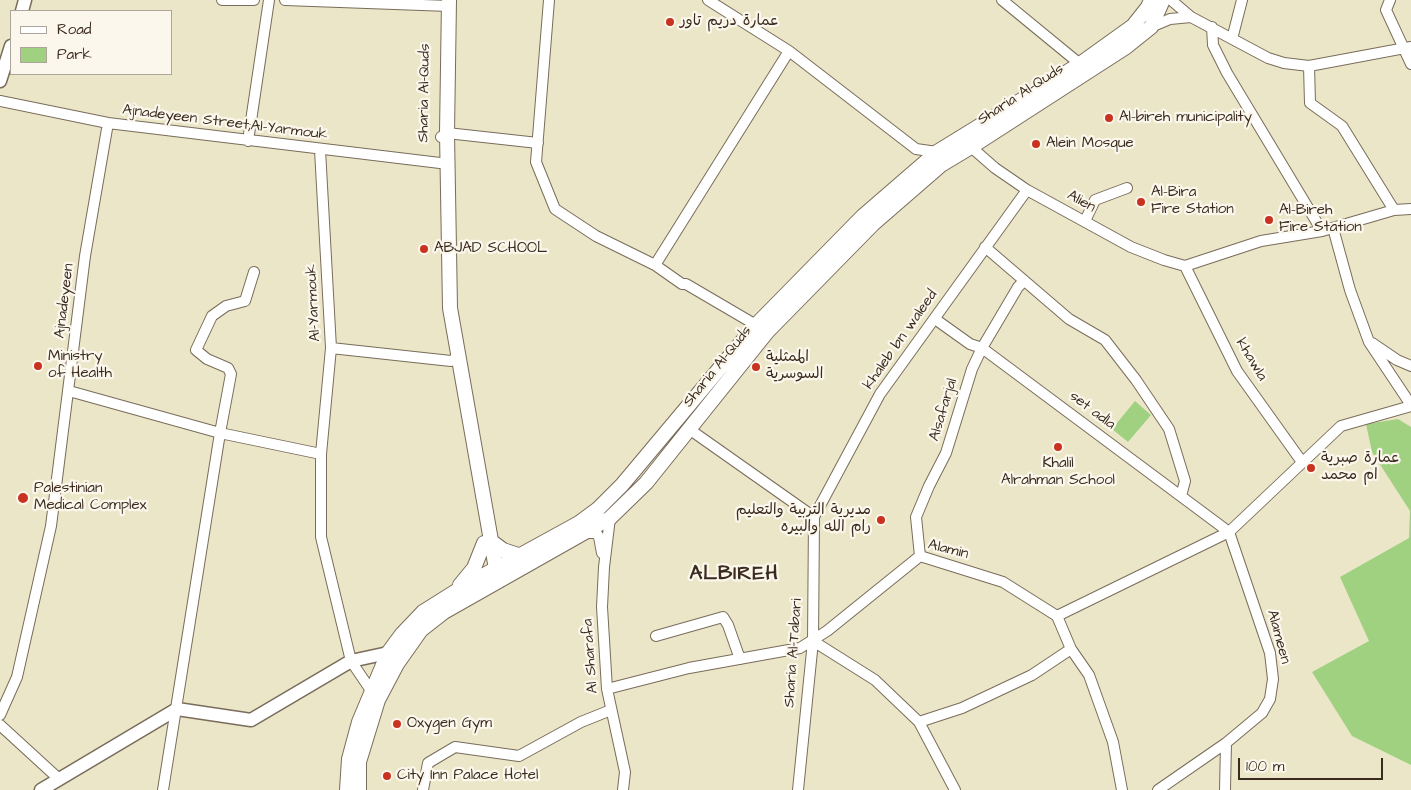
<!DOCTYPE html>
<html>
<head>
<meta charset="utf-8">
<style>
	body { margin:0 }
	#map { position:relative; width:1411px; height:790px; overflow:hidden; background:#ece6c9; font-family:"Architects Daughter",sans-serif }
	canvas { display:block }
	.legend { position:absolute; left:10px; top:10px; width:162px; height:65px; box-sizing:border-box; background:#fbf7ec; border:1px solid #aea59a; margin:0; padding:6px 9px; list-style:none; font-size:15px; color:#3b2a1e }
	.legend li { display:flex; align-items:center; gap:10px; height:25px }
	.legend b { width:25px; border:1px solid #aea59a }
	.scale { position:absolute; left:1238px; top:758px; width:145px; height:22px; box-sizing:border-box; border:2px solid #3b2a1e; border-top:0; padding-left:6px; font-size:15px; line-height:18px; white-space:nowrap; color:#3b2a1e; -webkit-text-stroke:4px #fbf7ec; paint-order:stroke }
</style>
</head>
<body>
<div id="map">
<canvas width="1411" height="790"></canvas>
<ul class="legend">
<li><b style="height:6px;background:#fff"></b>Road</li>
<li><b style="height:14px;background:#9fd180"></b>Park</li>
</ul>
<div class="scale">100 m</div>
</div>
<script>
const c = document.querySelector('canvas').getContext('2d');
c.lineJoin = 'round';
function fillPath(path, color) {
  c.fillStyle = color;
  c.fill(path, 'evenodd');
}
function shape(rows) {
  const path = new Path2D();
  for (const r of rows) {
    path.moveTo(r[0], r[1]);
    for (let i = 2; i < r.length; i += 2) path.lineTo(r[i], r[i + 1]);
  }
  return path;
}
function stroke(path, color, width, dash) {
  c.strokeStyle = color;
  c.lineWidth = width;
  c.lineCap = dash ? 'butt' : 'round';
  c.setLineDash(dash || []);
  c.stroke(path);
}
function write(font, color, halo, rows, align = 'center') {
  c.font = font + ' "Architects Daughter","Playpen Sans Arabic",sans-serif';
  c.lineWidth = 4.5;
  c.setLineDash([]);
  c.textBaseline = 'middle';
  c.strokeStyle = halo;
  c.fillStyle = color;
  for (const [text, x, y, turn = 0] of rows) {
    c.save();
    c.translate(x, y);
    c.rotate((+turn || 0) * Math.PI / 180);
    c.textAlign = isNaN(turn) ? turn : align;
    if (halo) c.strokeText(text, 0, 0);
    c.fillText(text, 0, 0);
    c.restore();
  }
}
fillPath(shape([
	[1135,401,1151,415,1128,442,1112,429],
	[1398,419,1411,427,1411,765,1352,736,1312,672,1369,641,1340,577,1409,538,1410,511,1372,452,1366,424]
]), '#9fd180');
const minor = shape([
	[222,0,254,0],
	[285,0,449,6],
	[549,0,536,162,555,209,596,236,655,265,682,284,686,284,756,325],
	[708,0,789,51,916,149,937,152],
	[1002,0,1080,64,1083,69],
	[1171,0,1191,17,1268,58,1284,63,1309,66],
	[1390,0,1386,10,1411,64],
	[1151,27,1170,19,1191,17],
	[1212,27,1213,45,1227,73,1322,231],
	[1232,39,1242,0],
	[0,101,108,123,440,163,448,161],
	[441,137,447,133,538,143],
	[248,141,269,0],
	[971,147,995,168,1027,190,1131,247,1164,260,1185,266],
	[320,150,331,348,321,454,321,537,351,661,372,692],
	[1394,210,1342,126,1310,103,1309,66,1411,47],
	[1085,221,1095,200,1127,188],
	[1333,228,1350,290,1369,342,1411,405],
	[985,247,1069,319,1105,340,1136,380,1169,429,1185,481,1181,496],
	[655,265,789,51],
	[1185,266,1261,241,1322,231,1394,210,1411,209],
	[1185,266,1237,371,1302,462],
	[935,319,970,344,982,348,1229,532],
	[1372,343,1397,360,1411,366],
	[331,348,451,361,458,357],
	[69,391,220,433,321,454],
	[689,429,814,517],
	[610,518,604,567,602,607,607,689,625,772,623,790],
	[585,533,594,533,597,534,599,537,602,553],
	[920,556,916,517,929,486,946,453,972,369,982,348,1018,287,1024,281],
	[1057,616,1229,532,1341,426,1411,406],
	[656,636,723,617,728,625,740,659],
	[813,641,875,680,919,722,955,790],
	[607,689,689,668,800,648,827,631,920,556,1003,582,1057,616,1071,649,1089,675,1113,742,1122,790],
	[0,715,17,677,51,526,85,256,108,123],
	[919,722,962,708,1032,675,1071,649],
	[0,725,59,779],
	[163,790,220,433,231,374,228,368,207,359,196,350,212,316,226,306,245,301,254,272],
	[423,790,428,763,455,747,519,756,581,722,611,710],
	[798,790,813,641,814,517,880,394,1027,190],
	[1158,790,1226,743,1262,713,1270,699,1273,679,1270,653,1229,532],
	[1225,790,1226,743]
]);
const tertiary = shape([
	[22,11,25,0],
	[0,81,11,46],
	[41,790,177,709,251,720,351,661,388,653]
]);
const secondary = shape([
	[449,0,447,133,450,308,496,569,499,577],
	[491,541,503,550,521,556],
	[460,585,474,568,484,543],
	[347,790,349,759,359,722,388,653,402,634,423,612,466,585,579,523,598,509,622,485,756,325,863,216,937,152,1080,64,1133,26,1148,7,1151,0],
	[359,790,359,762,378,700,397,664,421,630,444,612,610,518,646,483,767,332,873,224,941,165,971,147,1126,47,1151,27,1163,0]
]);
stroke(minor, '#796c5a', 12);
stroke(tertiary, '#796c5a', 15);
stroke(secondary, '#796c5a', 16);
stroke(minor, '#fff', 10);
stroke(tertiary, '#fff', 12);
stroke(secondary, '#fff', 14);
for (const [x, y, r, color] of [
	[670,22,5,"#c8321e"],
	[1109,118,5,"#c8321e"],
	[1036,144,5,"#c8321e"],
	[1141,202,5,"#c8321e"],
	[1269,220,5,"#c8321e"],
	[424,249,5,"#c8321e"],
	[38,366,5,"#c8321e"],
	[756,367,5,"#c8321e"],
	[1058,447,5,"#c8321e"],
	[1311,468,5,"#c8321e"],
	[23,498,6,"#c8321e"],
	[881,520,5,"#c8321e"],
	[397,724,5,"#c8321e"],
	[387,776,5,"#c8321e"]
]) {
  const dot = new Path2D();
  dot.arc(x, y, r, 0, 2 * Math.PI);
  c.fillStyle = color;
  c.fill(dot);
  stroke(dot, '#fbf7ec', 2);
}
write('15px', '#3b2a1e', '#fbf7ec', [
	["عمارة دريم تاور",680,22],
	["Al-bireh municipality",1119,118],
	["Alein Mosque",1046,144],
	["Al-Bira",1151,193],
	["Fire Station",1151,210],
	["Al-Bireh",1279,211],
	["Fire Station",1279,228],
	["ABJAD SCHOOL",434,249],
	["Ministry",48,357],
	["of Health",48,374],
	["الممثلية",766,358],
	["السوسرية",766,375],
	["عمارة صبرية",1321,459],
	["ام محمد",1321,476],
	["Khalil",1058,464,"center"],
	["Alrahman School",1058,481,"center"],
	["Palestinian",34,489],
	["Medical Complex",34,506],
	["مديرية التربية والتعليم",871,511,"right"],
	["رام الله والبيره",871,528,"right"],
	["Oxygen Gym",407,724],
	["City Inn Palace Hotel",397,776]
], 'left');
write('15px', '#3b2a1e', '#fbf7ec', [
	["Sharia Al-Quds",425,93,-89],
	["Sharia Al-Quds",1021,95,-33],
	["Ajnadeyeen Street;Al-Yarmouk",225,123,7],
	["Alien",1081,202,29],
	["Ajnadeyeen",65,301,-83],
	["Al-Yarmouk",314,303,-93],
	["khaleb bn waleed",901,340,-55],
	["khawla",1251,360,59],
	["Sharia Al-Quds",718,367,-51],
	["Alsafarjal",944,410,-73],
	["set adla",1092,411,37],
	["Alamin",948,550,14],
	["Alameen",1278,637,75],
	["Sharia Al-Tabari",794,653,-86],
	["Al Sharafa",591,656,-94]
]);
c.letterSpacing = '1px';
write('bold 20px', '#3b2a1e', '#fbf7ec', [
	["ALBIREH",734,575]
]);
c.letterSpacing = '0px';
</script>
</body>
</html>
